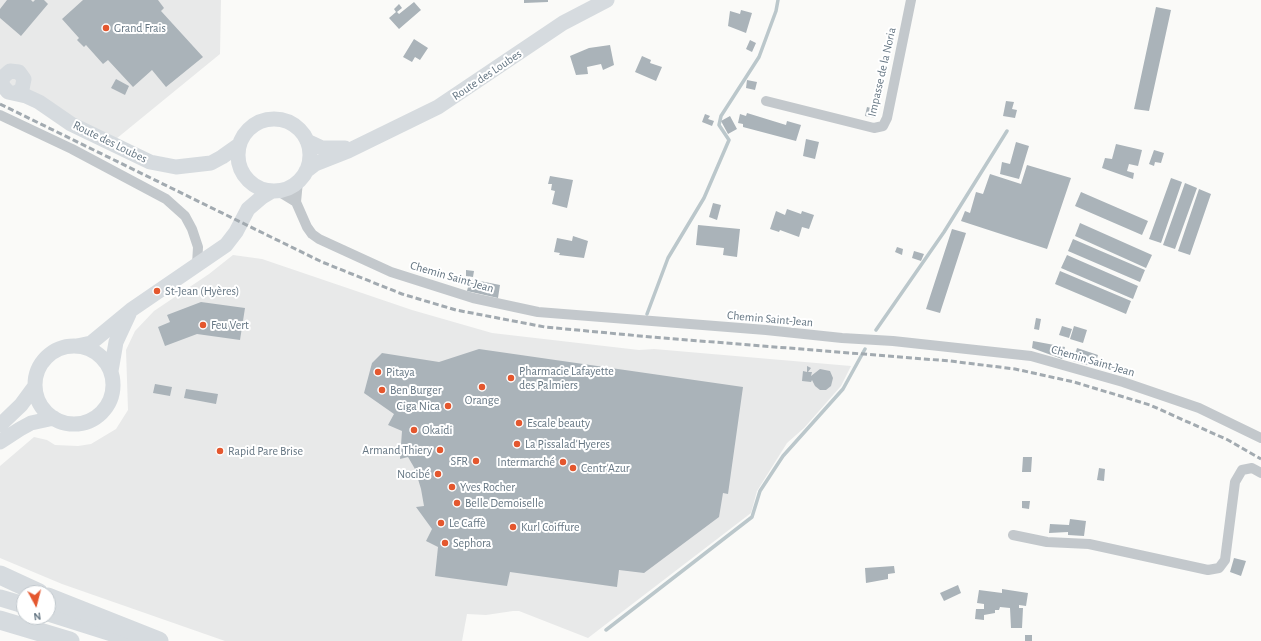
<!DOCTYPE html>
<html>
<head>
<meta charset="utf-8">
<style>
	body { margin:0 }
	#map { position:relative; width:1261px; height:641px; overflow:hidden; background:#fafaf8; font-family:"Alegreya Sans",sans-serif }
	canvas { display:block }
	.north { position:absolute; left:16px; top:585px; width:40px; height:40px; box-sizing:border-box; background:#fff; border:1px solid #c1c8cd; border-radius:50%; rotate:173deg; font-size:11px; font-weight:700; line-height:16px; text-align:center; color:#657683 }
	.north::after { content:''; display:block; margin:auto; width:14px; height:18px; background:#e4572e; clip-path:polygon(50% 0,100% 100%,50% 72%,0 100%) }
</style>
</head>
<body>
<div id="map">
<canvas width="1261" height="641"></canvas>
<div class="north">N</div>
</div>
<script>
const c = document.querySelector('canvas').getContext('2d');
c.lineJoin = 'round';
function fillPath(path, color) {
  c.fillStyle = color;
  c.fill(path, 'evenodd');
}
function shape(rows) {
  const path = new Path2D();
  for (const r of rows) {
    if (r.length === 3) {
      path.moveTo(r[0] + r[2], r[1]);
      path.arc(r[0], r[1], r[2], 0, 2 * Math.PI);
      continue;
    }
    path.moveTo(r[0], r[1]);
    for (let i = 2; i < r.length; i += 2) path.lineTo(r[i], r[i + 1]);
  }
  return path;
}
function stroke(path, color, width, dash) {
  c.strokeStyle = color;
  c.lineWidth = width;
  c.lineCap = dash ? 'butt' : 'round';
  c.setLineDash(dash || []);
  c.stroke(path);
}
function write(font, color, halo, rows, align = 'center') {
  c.font = font + ' "Alegreya Sans",sans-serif';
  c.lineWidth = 4;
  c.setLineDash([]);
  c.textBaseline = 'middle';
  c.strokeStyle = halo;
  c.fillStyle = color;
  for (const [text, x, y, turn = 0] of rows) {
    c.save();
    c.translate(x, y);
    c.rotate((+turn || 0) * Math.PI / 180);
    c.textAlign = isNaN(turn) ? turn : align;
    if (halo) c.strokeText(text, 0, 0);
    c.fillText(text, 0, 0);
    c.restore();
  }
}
fillPath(shape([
	[0,0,221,0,220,54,116,139,0,81],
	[233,255,262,259,412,310,492,333,639,350,654,349,851,366,841,386,804,428,787,443,757,491,751,513,588,638,519,611,513,611,486,615,467,614,462,641,225,641,62,584,0,558,0,466,34,437,47,440,55,445,78,446,91,444,116,429,128,410,126,350,135,331,154,311,209,274]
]), '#e8e9e9');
stroke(shape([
	[647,314,668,258,704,198,729,140,719,125,721,116,759,57,776,11,778,0],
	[876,330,944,232,1007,131],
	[606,630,752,517,760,491,783,456,843,389,865,349]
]), '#bbc7cb', 3.5);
fillPath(shape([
	[7,0,31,0,33,2,35,0,44,0,48,4,21,36,0,18,0,9],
	[83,0,158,0,164,8,161,11,203,57,166,87,152,70,133,87,108,60,103,64,86,45,84,47,77,40,79,38,62,19],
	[524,0,548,0,548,2,524,3],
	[414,2,421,10,399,29,389,18,396,12,394,9,399,4,402,8,397,12,399,14],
	[1156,7,1171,10,1149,111,1134,109],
	[741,10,752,13,746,33,728,26,730,11,740,14],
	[414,39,428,48,420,60,415,57,412,62,403,57],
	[750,40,756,43,752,52,746,49],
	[610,45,614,65,603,70,601,64,587,67,588,74,576,75,570,56,589,48],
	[642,56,651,60,650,63,662,67,656,81,635,72],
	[116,79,129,86,125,95,111,88],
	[747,80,757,82,755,90,746,88],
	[1006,101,1014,102,1012,109,1017,110,1015,118,1003,116],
	[867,107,878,110,876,118,865,116],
	[747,113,786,125,787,121,801,125,796,141,743,127,743,124,738,123,740,114,746,116],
	[705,114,710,116,708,119,714,121,712,126,702,122],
	[730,116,737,129,728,134,721,121],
	[806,139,819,142,815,159,803,156],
	[1016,142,1029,146,1019,179,1000,174,1002,162,1010,164],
	[1116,144,1142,150,1138,166,1129,164,1127,171,1134,173,1133,179,1102,168,1105,158,1112,159],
	[1154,150,1164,153,1161,163,1155,162,1154,166,1149,164],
	[1027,165,1071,178,1047,249,961,221,965,211,970,213,976,192,983,194,990,174,1021,184],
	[550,176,573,180,567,208,552,204,555,191,551,190,552,184,548,184],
	[1171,178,1182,182,1161,243,1149,239],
	[1185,183,1197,188,1175,249,1163,245],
	[1199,189,1211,194,1190,255,1178,251],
	[1081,192,1148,221,1142,235,1075,206],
	[713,203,721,205,717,220,709,217],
	[787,209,801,214,802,211,814,215,809,229,802,227,799,237,780,230,779,232,770,229,776,211,785,215],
	[1080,223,1152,255,1146,268,1075,236],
	[698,225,740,229,737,257,723,255,724,248,696,245],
	[952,229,966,233,940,313,926,309],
	[573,236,588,241,584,258,559,255,560,253,554,252,557,238,572,241],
	[1073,239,1145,270,1140,282,1068,251],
	[897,247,903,249,902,255,895,252],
	[914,251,924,254,921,261,912,258],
	[1067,255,1138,286,1133,299,1061,268],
	[466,270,474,271,473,277,466,276],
	[1060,271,1131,301,1126,314,1055,284],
	[470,279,500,285,498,298,467,291],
	[201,302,245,308,240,340,197,334,165,346,158,327,170,322,167,315],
	[1036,318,1041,319,1039,330,1034,329],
	[1062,326,1072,329,1069,338,1059,335],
	[1074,326,1087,330,1083,343,1070,339],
	[1033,341,1065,347,1062,359,1032,348],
	[1077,348,1098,355,1095,365,1089,362,1088,365,1073,361],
	[479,349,743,387,728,494,723,493,719,517,644,573,619,570,617,587,510,572,507,586,435,576,438,547,426,541,432,529,416,507,424,506,421,489,415,469,408,457,400,459,402,431,388,425,394,414,364,393,372,363,382,353,439,362],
	[807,366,811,368,808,372,812,372,811,376,820,369,830,371,833,378,831,386,826,390,820,390,815,386,812,380,811,382,802,381,803,371,807,372],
	[155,384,172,387,170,396,153,393],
	[186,389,218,394,216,404,184,398],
	[1023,457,1032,457,1031,472,1022,472],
	[1099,468,1105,469,1104,481,1097,480],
	[1022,501,1030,501,1029,509,1022,508],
	[1070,519,1086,521,1084,536,1068,535,1068,532,1049,533,1050,524,1069,525],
	[1234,558,1246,561,1241,576,1230,572],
	[894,566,895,573,888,574,888,579,866,583,865,568],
	[958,585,961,593,944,601,940,593],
	[1002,589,1028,593,1026,606,1019,605,1019,608,1023,608,1022,628,1011,628,1010,608,1000,607,999,610,995,610,995,613,984,615,984,620,975,619,976,609,984,609,984,604,977,603,979,590,1002,593],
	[1025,635,1032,635,1032,641,1025,641]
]), '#aab3b9');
stroke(shape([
	[766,101,874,128,883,126,887,118,911,0],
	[0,115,72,149,166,199,185,216,192,229,198,247,197,265],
	[298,181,296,202,307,227,312,234,319,239,391,272,473,298,538,312,766,330,842,338,893,341,1031,356,1123,382,1199,408,1261,438],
	[278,191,296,202],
	[1013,535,1047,542,1089,544,1208,570,1219,568,1225,560,1235,482,1242,470,1252,468,1261,473]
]), '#c3c8cc', 10);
stroke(shape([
	[16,93,22,89,24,79,19,72,10,71,3,77,2,82,3,86,8,92,26,96,39,102,71,124,150,162,176,167,211,163,222,157,239,145],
	[274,155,36],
	[307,141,322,148,345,148],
	[306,171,315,164,348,151,438,107,563,23,607,0],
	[77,346,91,343,131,310,226,245,236,232,248,209,262,197,272,191],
	[74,385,39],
	[111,371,116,342,129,314],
	[0,425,21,405,35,386],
	[0,442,20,429,31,423,54,418]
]), '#d6dbdf', 15);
stroke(shape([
	[0,598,24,605],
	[48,613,137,641]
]), '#d6dbdf', 17);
stroke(shape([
	[0,575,39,593],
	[48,597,159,641],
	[0,620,70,641]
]), '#d6dbdf', 19);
stroke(shape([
	[0,104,322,262,402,294,456,310,545,327,651,337,950,361,1015,369,1074,382,1150,405,1228,440,1261,459]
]), '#a2aab0', 3, [6, 3]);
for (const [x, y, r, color] of [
	[106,28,4,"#e4572e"],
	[157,291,4,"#e4572e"],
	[203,325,4,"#e4572e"],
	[378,372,4,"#e4572e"],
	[511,378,4,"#e4572e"],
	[482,387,4,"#e4572e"],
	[382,390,4,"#e4572e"],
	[448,406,4,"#e4572e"],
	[519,423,4,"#e4572e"],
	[414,430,4,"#e4572e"],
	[517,444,4,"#e4572e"],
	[440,450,4,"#e4572e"],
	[220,451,4,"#e4572e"],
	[476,461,4,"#e4572e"],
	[563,462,4,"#e4572e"],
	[573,468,4,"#e4572e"],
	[438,474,4,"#e4572e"],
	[452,487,4,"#e4572e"],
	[457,503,4,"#e4572e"],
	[441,523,4,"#e4572e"],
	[513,527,4,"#e4572e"],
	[445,543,4,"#e4572e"]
]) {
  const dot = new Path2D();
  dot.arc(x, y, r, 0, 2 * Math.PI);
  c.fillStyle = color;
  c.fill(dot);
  stroke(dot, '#fff', 1.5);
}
write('12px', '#657683', '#fff', [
	["Grand Frais",114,28],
	["St-Jean (Hyères)",165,291],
	["Feu Vert",211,325],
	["Pharmacie Lafayette",519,371],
	["des Palmiers",519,385],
	["Pitaya",386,372],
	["Ben Burger",390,390],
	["Orange",482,400,"center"],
	["Ciga Nica",440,406,"right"],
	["Escale beauty",527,423],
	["Okaïdi",422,430],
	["La Pissalad'Hyeres",525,444],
	["Armand Thiery",432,450,"right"],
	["Rapid Pare Brise",228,451],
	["SFR",468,461,"right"],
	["Intermarché",555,462,"right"],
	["Centr'Azur",581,468],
	["Nocibé",430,474,"right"],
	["Yves Rocher",460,487],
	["Belle Demoiselle",465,503],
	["Le Caffè",449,523],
	["Kurl Coiffure",521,527],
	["Sephora",453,543]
], 'left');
write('12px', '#657683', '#fff', [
	["Impasse de la Noria",882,72,-77],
	["Route des Loubes",487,75,-34],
	["Route des Loubes",110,142,26],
	["Chemin Saint-Jean",452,277,16],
	["Chemin Saint-Jean",770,319,5],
	["Chemin Saint-Jean",1093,361,16]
]);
</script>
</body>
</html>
